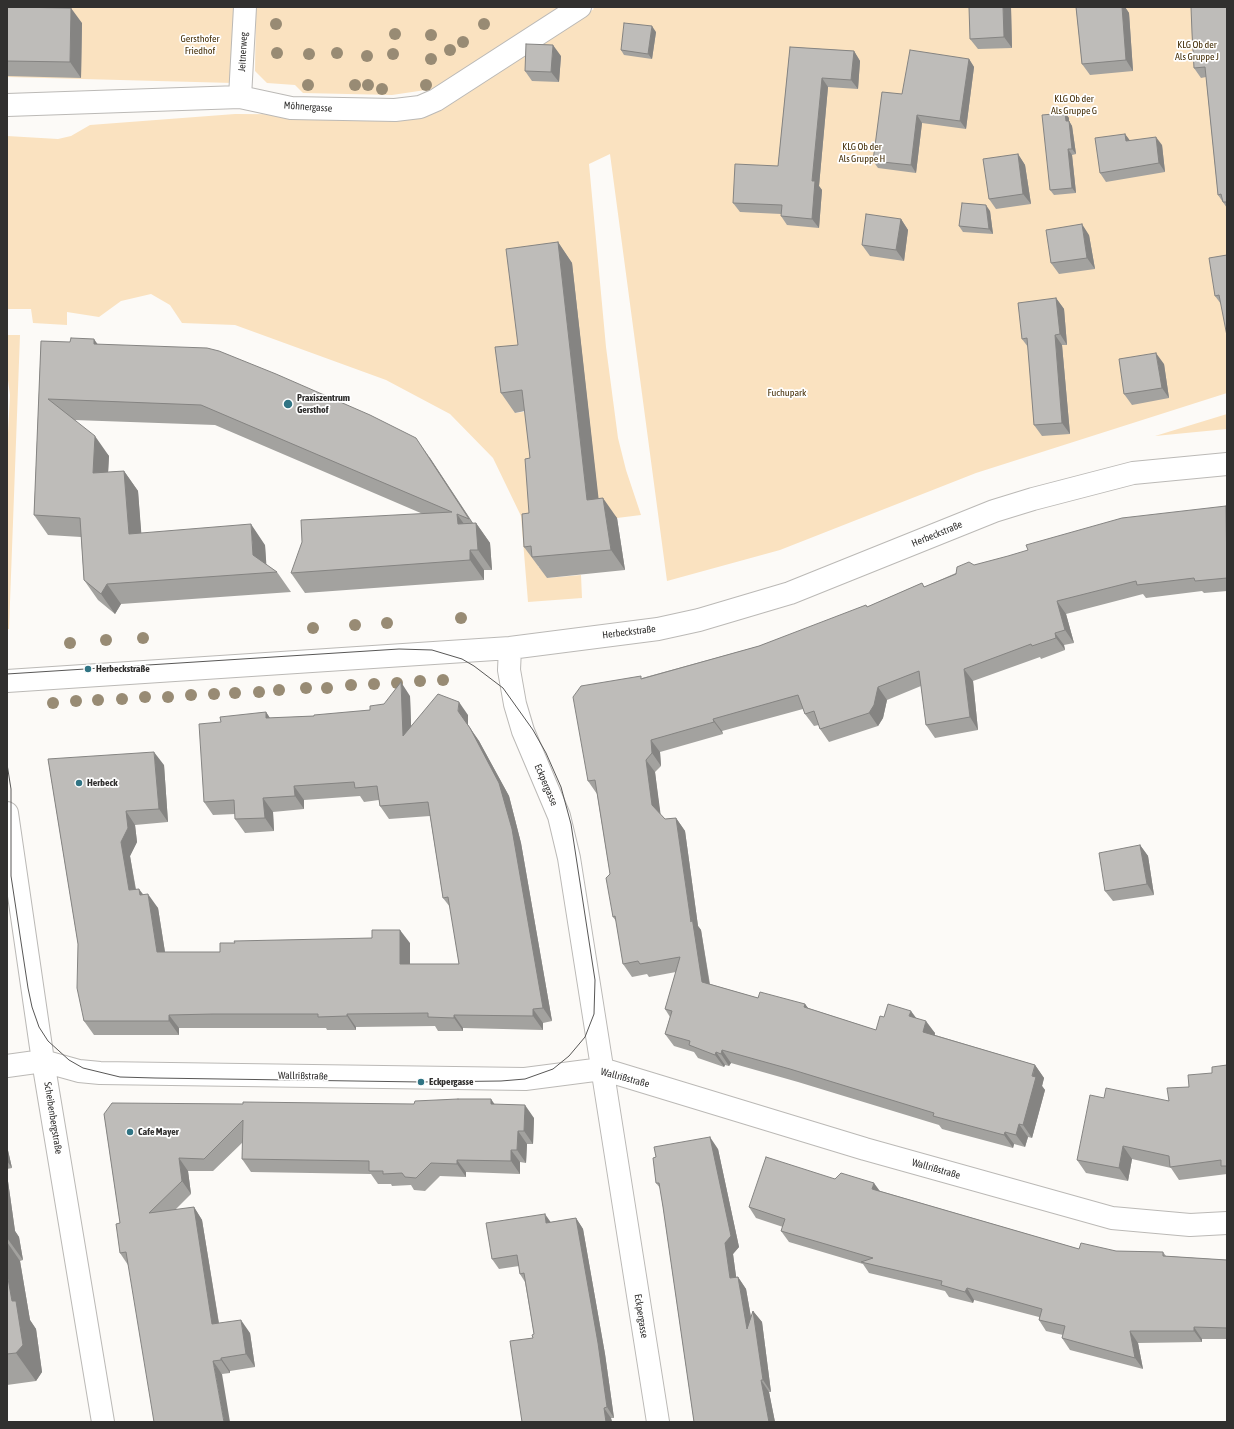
<!DOCTYPE html>
<html>
<head>
<meta charset="utf-8">
<style>
	body { margin:0 }
	#map { position:relative; width:1234px; height:1429px; overflow:hidden; background:#fcfaf7; font-family:"Asap Condensed",sans-serif }
	canvas { display:block }
	.frame { position:absolute; inset:0; border:8px solid #31302f; pointer-events:none }
</style>
</head>
<body>
<div id="map">
<canvas width="1234" height="1429"></canvas>
<div class="frame"></div>
</div>
<script>
const c = document.querySelector('canvas').getContext('2d');
c.lineJoin = 'round';
function fillPath(path, color) {
  c.fillStyle = color;
  c.fill(path, 'evenodd');
}
function shape(rows) {
  const path = new Path2D();
  for (const r of rows) {
    path.moveTo(r[0], r[1]);
    for (let i = 2; i < r.length; i += 2) path.lineTo(r[i], r[i + 1]);
  }
  return path;
}
function stroke(path, color, width, dash) {
  c.strokeStyle = color;
  c.lineWidth = width;
  c.lineCap = dash ? 'butt' : 'round';
  c.setLineDash(dash || []);
  c.stroke(path);
}
function write(font, color, halo, rows, align = 'center') {
  c.font = font + ' "Asap Condensed",sans-serif';
  c.lineWidth = 3.5;
  c.setLineDash([]);
  c.textBaseline = 'middle';
  c.strokeStyle = halo;
  c.fillStyle = color;
  for (const [text, x, y, turn = 0] of rows) {
    c.save();
    c.translate(x, y);
    c.rotate((+turn || 0) * Math.PI / 180);
    c.textAlign = isNaN(turn) ? turn : align;
    if (halo) c.strokeText(text, 0, 0);
    c.fillText(text, 0, 0);
    c.restore();
  }
}
fillPath(shape([
	[7,7,240,7,233,83,7,77],
	[256,7,565,7,439,88,392,95,303,93,295,85,267,83,255,71],
	[592,7,1227,7,1227,393,976,473,780,550,667,581,610,154,589,164,606,347,618,438,626,470,641,515,593,521,523,299,515,413,538,410,538,567,545,566,547,578,581,575,582,598,528,602,521,516,493,458,450,414,386,380,235,325,182,323,170,305,151,294,121,301,99,317,67,312,67,325,33,323,31,309,7,309,7,136,58,139,71,136,90,125,235,114,404,115,480,78,594,9],
	[7,335,20,335,9,629,7,629,7,452,10,395,7,373],
	[1227,414,1227,429,1155,436]
]), '#fae2c0');
const minor = shape([
	[240,97,245,7],
	[7,105,240,97,291,108,395,110,420,107,436,100,580,7],
	[510,648,509,670,515,704,523,731,559,816,569,858,658,1422],
	[7,681,510,648,658,629,699,620,790,593,994,511,1033,499,1133,473,1227,464],
	[7,813,43,1061,103,1422],
	[7,1066,43,1061,79,1071,100,1073,525,1079,602,1069,865,1149,1112,1218,1190,1225,1227,1223]
]);
stroke(minor, '#bbb9b6', 24);
stroke(minor, '#fff', 22);
stroke(shape([
	[7,674,399,649,432,650,462,659,474,666,503,688,533,730,546,753,561,787,571,824,595,980,594,1014,585,1037,569,1056,553,1069,525,1079,501,1081,421,1082,155,1078,120,1077,83,1068,69,1060,48,1041,39,1027,32,1007,28,988,11,876,11,789,7,764]
]), '#585756', 1);
c.fillStyle = '#988b74';
for (const [x, y] of [
	[276,24],
	[484,24],
	[395,34],
	[431,35],
	[463,42],
	[450,50],
	[277,53],
	[337,53],
	[309,54],
	[393,54],
	[367,56],
	[431,59],
	[308,85],
	[355,85],
	[368,85],
	[426,85],
	[382,89],
	[461,618],
	[387,623],
	[355,625],
	[313,628],
	[143,638],
	[106,640],
	[70,643],
	[443,680],
	[420,681],
	[397,683],
	[374,684],
	[351,685],
	[306,688],
	[327,688],
	[279,690],
	[259,692],
	[235,693],
	[214,694],
	[191,695],
	[145,697],
	[168,697],
	[122,699],
	[98,700],
	[76,701],
	[53,703]
]) {
  c.beginPath();
  c.arc(x, y, 6, 0, 2 * Math.PI);
  c.fill();
}
fillPath(shape([
	[7,7,82,23,81,78,7,76],
	[1011,7,1012,48,978,49,970,39],
	[1076,7,1125,7,1129,13,1133,71,1090,75,1082,64],
	[1227,7,1227,208,1218,195,1206,77,1201,78,1194,68],
	[656,32,652,59,624,55,621,50],
	[790,47,854,51,860,61,858,89,828,87,819,186,822,190,819,228,787,225,781,216,781,214,740,212,733,203,778,166],
	[561,56,559,82,532,81,525,71],
	[969,59,974,67,966,129,922,123,916,173,878,168,873,161,902,94],
	[1065,113,1069,118,1069,121,1072,126,1076,154,1072,155,1076,193,1054,195,1050,190],
	[1125,134,1130,141,1162,145,1165,172,1106,182,1100,173],
	[1018,154,1025,165,1031,204,996,209,989,199],
	[990,211,993,234,963,232,959,226],
	[901,219,908,230,904,261,870,256,862,245],
	[1089,235,1095,269,1059,274,1051,263],
	[558,242,572,263,598,498,617,518,625,570,547,578,524,547,529,513,530,458,525,411,515,413,501,393],
	[1227,255,1221,304,1215,296],
	[1056,298,1064,309,1067,345,1062,345,1070,434,1042,436,1034,425,1028,347,1022,339],
	[41,341,98,344,430,458,473,523,476,523,490,543,492,570,484,570,484,580,305,593,291,573,423,514,215,425,74,420,109,456,108,472,124,471,138,491,141,533,265,545,266,565,277,572,291,592,121,604,115,614,98,600,84,580,81,537,48,535,34,515],
	[1164,364,1169,398,1132,405,1124,394],
	[1227,507,1227,591,1204,593,1202,591,1146,598,1143,594,1066,614,1074,643,1064,645,1065,650,1041,659,1040,657,973,681,978,730,935,738,926,725,921,686,887,700,883,718,878,726,829,742,820,729,819,725,814,726,805,714,803,709,722,731,723,734,660,752,661,766,655,772,660,814,665,819,676,818,685,831,698,926,701,930,710,984,758,998,805,1004,808,1008,876,1030,884,1017,916,1018,935,1033,935,1035,1035,1065,1044,1078,1042,1086,1045,1090,1032,1138,1028,1137,1025,1147,1014,1144,1013,1148,942,1129,939,1125,798,1082,731,1063,729,1066,725,1065,724,1067,698,1058,694,1052,674,1046,665,1034,670,1017,665,1009,676,972,649,977,647,974,632,977,623,964,616,921,613,917,610,874,597,794,588,781,642,678,759,646,867,607,922,583,924,587,974,565],
	[410,696,411,726,468,715,468,725,479,741,509,796,521,843,552,1021,543,1023,543,1030,463,1028,463,1031,438,1031,435,1026,356,1027,356,1030,327,1030,326,1028,179,1028,179,1035,94,1035,84,1021,78,944,48,759,164,765,168,822,135,825,137,842,130,856,136,889,143,895,158,908,165,952,220,952,410,943,410,964,459,964,450,907,443,898,430,816,389,819,380,806,379,800,364,802,360,796,304,800,304,809,273,812,274,831,245,833,235,819,235,814,213,815,204,802,221,722,266,712,270,718,314,716,370,710,384,704],
	[1140,845,1148,856,1154,895,1113,901,1105,891],
	[1227,1065,1227,1174,1179,1180,1171,1168,1132,1159,1128,1181,1086,1173,1077,1160,1104,1098,1169,1101,1189,1087,1212,1073],
	[243,1104,494,1104,534,1118,533,1144,527,1144,526,1163,520,1162,520,1174,466,1172,466,1177,440,1176,425,1191,414,1190,411,1185,392,1186,391,1184,378,1184,371,1174,251,1172,242,1159,243,1142,213,1171,188,1171,191,1194,175,1210,194,1207,202,1220,219,1323,250,1333,255,1367,230,1371,230,1373,222,1374,128,1265,120,1253,120,1223,104,1114],
	[7,1146,12,1168,7,1169],
	[718,1149,739,1247,733,1254,736,1277,738,1277,746,1289,751,1317,753,1311,762,1322,771,1392,769,1392,775,1422,694,1422,663,1207,660,1188,656,1183],
	[7,1174,15,1231,19,1237,23,1260,20,1261,30,1320,36,1329,42,1372,36,1381,7,1385],
	[880,1191,1079,1249,1116,1251,1163,1252,1166,1256,1227,1260,1227,1339,1202,1339,1202,1342,1138,1343,1143,1369,1070,1350,1062,1338,1063,1335,1046,1331,1039,1320,1039,1317,974,1300,973,1303,949,1297,945,1291,869,1273,863,1264,789,1242,781,1231,783,1227,756,1218,749,1207],
	[576,1218,583,1229,605,1354,614,1418,611,1418,612,1422,522,1422,533,1338,534,1334,525,1282,520,1274,519,1266,499,1269,492,1259,551,1222]
]), '#a3a29f');
fillPath(shape([
	[1003,7,1011,7,1012,48,1004,37],
	[1122,7,1125,7,1129,13,1133,71,1126,60],
	[71,8,82,23,81,78,70,62],
	[652,26,656,32,652,59,648,54],
	[553,45,561,56,559,82,551,72],
	[854,51,860,61,858,89,851,80],
	[969,59,974,67,966,129,960,121],
	[822,78,828,87,819,186,822,190,819,228,812,219,812,181],
	[1065,113,1069,118,1069,121,1072,126,1076,154,1072,149,1066,121],
	[917,115,922,123,916,173,911,165],
	[1125,134,1131,142,1126,141],
	[1156,137,1162,145,1165,172,1159,163],
	[1068,149,1072,155,1076,193,1072,188],
	[1018,154,1025,165,1031,204,1023,194],
	[986,205,990,211,993,234,989,229],
	[901,219,908,230,904,261,896,250],
	[1082,224,1089,235,1095,269,1087,258],
	[558,242,572,263,601,520,587,500],
	[1056,298,1064,309,1067,345,1060,334],
	[1055,335,1062,345,1070,434,1062,423],
	[94,339,108,359,94,344],
	[1156,353,1164,364,1169,398,1162,388],
	[95,436,109,456,107,493,93,473],
	[416,438,430,458,476,528,476,523,490,543,492,570,478,550,476,529],
	[124,471,138,491,143,554,129,534],
	[603,498,617,518,625,570,611,550],
	[457,514,471,534,458,524],
	[251,524,265,545,267,573,253,555],
	[470,550,484,570,484,580,470,560],
	[107,584,121,604,115,614,101,594],
	[1057,601,1066,614,1074,643,1065,630],
	[1055,633,1064,645,1065,650,1056,638],
	[964,669,973,681,978,730,970,717],
	[401,682,410,696,412,750,403,736],
	[878,687,887,700,883,718,878,726,869,713],
	[459,702,468,715,468,725,479,741,509,796,521,843,552,1021,543,1008,458,711],
	[266,712,275,726,266,718],
	[713,719,722,731,723,734,714,722],
	[651,740,660,752,661,766,652,753],
	[154,752,164,765,168,822,159,809],
	[646,760,655,772,661,817,652,805],
	[294,786,304,800,304,809,295,796],
	[263,798,273,812,274,831,265,818],
	[126,811,135,825,137,842,130,856,138,904,129,890,121,842],
	[676,818,685,831,698,926,701,930,711,994,702,982,691,922],
	[1140,845,1148,856,1154,895,1147,884],
	[139,889,149,902,140,895],
	[148,894,158,908,167,965,157,952],
	[400,930,410,943,410,977,400,964],
	[805,1004,814,1016,804,1007],
	[533,1009,543,1023,543,1030,533,1016],
	[911,1011,920,1023,909,1016],
	[347,1014,356,1027,356,1030,347,1016],
	[169,1015,179,1028,179,1035,169,1021],
	[454,1015,463,1028,463,1031,454,1018],
	[926,1021,935,1033,932,1044,923,1032],
	[722,1050,731,1063,729,1066,721,1054],
	[716,1052,725,1065,724,1067,715,1055],
	[1035,1065,1044,1078,1042,1086,1045,1090,1032,1138,1023,1125],
	[491,1099,500,1112,491,1104],
	[525,1105,534,1118,533,1144,524,1131],
	[1019,1124,1028,1137,1025,1147,1016,1135],
	[518,1131,527,1144,526,1163,517,1150],
	[1005,1132,1014,1144,1013,1148,1004,1135],
	[710,1137,718,1149,739,1247,733,1254,738,1290,730,1278],
	[7,1146,12,1168,7,1161],
	[1123,1146,1132,1159,1128,1181,1119,1168],
	[511,1150,520,1162,520,1174,511,1161],
	[179,1158,188,1171,191,1194,182,1181],
	[457,1160,466,1172,466,1177,457,1164],
	[7,1174,15,1231,19,1237,23,1260,7,1238],
	[874,1183,882,1194,872,1189],
	[194,1207,202,1220,221,1337,212,1324],
	[545,1214,552,1224,546,1223],
	[576,1218,583,1229,605,1354,614,1418,607,1407],
	[7,1242,20,1261,30,1320,36,1329,42,1372,36,1381,16,1353,12,1301,7,1273],
	[738,1277,746,1289,755,1340,747,1329],
	[967,1288,974,1300,973,1303,965,1292],
	[753,1311,762,1322,771,1392,763,1380],
	[241,1320,250,1333,255,1367,246,1354],
	[1194,1327,1202,1339,1202,1342,1194,1331],
	[1130,1331,1138,1343,1143,1369,1135,1358],
	[221,1358,230,1371,230,1373,221,1360],
	[213,1361,222,1374,230,1422,224,1422],
	[761,1380,769,1392,775,1422,769,1422],
	[604,1408,611,1418,612,1422,606,1422]
]), '#858482');
const building = shape([
	[7,7,71,8,70,62,7,61,7,7],
	[969,7,1003,7,1004,37,970,39,969,7],
	[1076,7,1122,7,1126,60,1082,64,1076,7],
	[1191,7,1227,7,1227,202,1223,202,1221,194,1218,195,1205,67,1194,68,1192,33,1191,7],
	[624,23,652,26,648,54,621,50,624,23],
	[526,44,553,45,551,72,525,71,526,44],
	[790,47,854,51,851,80,822,78,812,181,815,181,812,219,781,216,782,205,733,203,735,164,778,166,790,47],
	[910,50,969,59,960,121,917,115,911,165,873,161,882,92,902,94,910,50],
	[1065,113,1066,121,1069,121,1072,149,1068,149,1072,188,1050,190,1042,115,1065,113],
	[1125,134,1126,141,1156,137,1159,163,1100,173,1095,138,1125,134],
	[1018,154,1023,194,989,199,983,159,1018,154],
	[962,203,986,205,989,229,959,226,962,203],
	[866,214,901,219,896,250,862,245,866,214],
	[1082,224,1087,258,1051,263,1046,230,1082,224],
	[558,242,587,500,603,498,611,550,532,557,531,546,524,547,522,514,529,513,525,459,530,458,522,390,501,393,495,347,518,345,506,249,558,242],
	[1227,255,1227,336,1219,295,1215,296,1209,258,1227,255],
	[1056,298,1060,334,1055,335,1062,423,1034,425,1027,338,1022,339,1018,303,1056,298],
	[71,338,94,339,94,344,207,348,219,351,276,374,370,415,416,438,469,519,457,514,458,524,476,523,478,550,470,550,470,560,291,573,302,542,301,520,452,512,201,405,48,399,95,436,93,473,124,471,129,534,251,524,253,555,277,572,107,584,101,594,84,580,80,518,34,515,41,341,70,342,71,338],
	[1156,353,1162,388,1124,394,1119,359,1156,353],
	[1226,506,1227,578,1195,581,1194,578,1137,585,1136,581,1057,601,1065,630,1055,633,1056,638,1032,646,1031,644,964,669,970,717,926,725,919,671,878,687,874,705,869,713,820,729,814,711,805,714,798,695,713,719,714,722,651,740,652,753,646,760,652,805,665,819,676,818,691,922,692,917,702,982,758,998,760,992,805,1004,804,1007,876,1030,880,1016,884,1017,888,1004,911,1011,909,1016,926,1021,923,1032,1035,1065,1032,1076,1036,1077,1023,1125,1019,1124,1016,1135,1005,1132,1004,1135,933,1116,934,1113,790,1069,722,1050,721,1054,716,1052,715,1055,689,1045,690,1041,665,1034,672,1011,665,1009,680,957,640,964,638,961,623,964,615,916,613,917,606,878,610,874,595,780,588,781,573,697,581,686,641,676,641,679,759,646,866,605,867,607,922,583,924,587,956,574,957,567,969,562,974,565,1008,556,1028,550,1026,545,1122,518,1226,506],
	[401,682,403,736,438,694,459,702,458,711,470,728,499,783,512,829,543,1008,533,1009,533,1016,454,1015,454,1018,428,1017,428,1013,347,1014,347,1016,318,1017,318,1014,213,1014,169,1015,169,1021,84,1021,77,988,78,944,48,759,154,752,159,809,126,811,128,828,121,842,129,890,139,889,140,895,148,894,157,952,220,952,220,943,235,943,234,941,372,938,372,930,400,930,400,964,459,964,448,897,443,898,428,802,380,806,377,786,355,788,354,782,294,786,295,796,263,798,265,818,235,819,234,800,204,802,199,724,221,722,220,717,266,712,266,718,314,716,314,715,370,710,370,706,384,704,401,682],
	[1140,845,1147,884,1105,891,1099,853,1140,845],
	[1227,1065,1227,1166,1221,1166,1221,1160,1170,1167,1169,1156,1123,1146,1119,1168,1077,1160,1090,1095,1104,1098,1106,1088,1169,1101,1167,1088,1189,1087,1188,1075,1212,1073,1212,1067,1227,1065],
	[458,1099,491,1099,491,1104,525,1105,524,1131,518,1131,517,1150,511,1150,511,1161,457,1160,457,1164,431,1163,416,1178,405,1177,402,1173,383,1174,383,1171,369,1171,369,1161,242,1159,243,1120,204,1159,179,1158,182,1181,149,1213,194,1207,212,1324,241,1320,246,1354,221,1358,221,1360,213,1361,224,1422,154,1422,126,1252,120,1253,116,1224,120,1223,104,1114,112,1103,243,1104,243,1102,414,1104,415,1101,458,1099],
	[710,1137,731,1236,725,1243,730,1278,738,1277,747,1329,753,1311,763,1380,761,1380,769,1422,694,1422,663,1207,659,1183,656,1183,653,1158,656,1157,654,1147,710,1137],
	[766,1157,835,1179,841,1173,874,1183,872,1189,1079,1249,1081,1243,1116,1251,1163,1252,1163,1256,1227,1260,1227,1328,1194,1327,1194,1331,1130,1331,1135,1358,1062,1338,1065,1326,1039,1320,1042,1309,967,1288,965,1292,941,1285,942,1281,861,1262,873,1258,781,1231,785,1219,749,1207,766,1157],
	[545,1214,546,1223,576,1218,598,1343,607,1407,604,1408,606,1422,522,1422,510,1341,533,1338,532,1335,534,1334,524,1273,520,1274,517,1255,492,1259,486,1223,545,1214],
	[7,1273,12,1301,16,1301,23,1345,16,1353,7,1354,7,1273]
]);
fillPath(building, '#bebcb9');
stroke(building, '#858482', 1);
for (const [x, y, r, color] of [
	[288,404,5,"#307484"],
	[88,669,4,"#307484"],
	[79,783,4,"#307484"],
	[421,1082,4,"#307484"],
	[130,1132,4,"#307484"]
]) {
  const dot = new Path2D();
  dot.arc(x, y, r, 0, 2 * Math.PI);
  c.fillStyle = color;
  c.fill(dot);
  stroke(dot, '#fff', 1.5);
}
write('10px', '#463009', '#fff', [
	["Gersthofer",200,39],
	["Friedhof",200,51],
	["KLG Ob der",1197,45],
	["Als Gruppe J",1197,57],
	["KLG Ob der",1074,99],
	["Als Gruppe G",1074,111],
	["KLG Ob der",862,147],
	["Als Gruppe H",862,159],
	["Fuchupark",787,393]
]);
write('10px', '#31302f', '#fff', [
	["Jeitnerweg",243,52,-87],
	["Möhnergasse",308,107,4],
	["Herbeckstraße",937,534,-22],
	["Herbeckstraße",629,632,-7],
	["Eckpergasse",546,785,67],
	["Wallrißstraße",303,1076,1],
	["Wallrißstraße",625,1078,15],
	["Scheibenbergstraße",53,1118,81],
	["Wallrißstraße",936,1169,16],
	["Eckpergasse",641,1316,81]
]);
write('bold 10px', '#31302f', '#fff', [
	["Praxiszentrum",297,398],
	["Gersthof",297,410],
	["Herbeckstraße",96,669],
	["Herbeck",87,783],
	["Eckpergasse",429,1082],
	["Cafe Mayer",138,1132]
], 'left');
</script>
</body>
</html>
